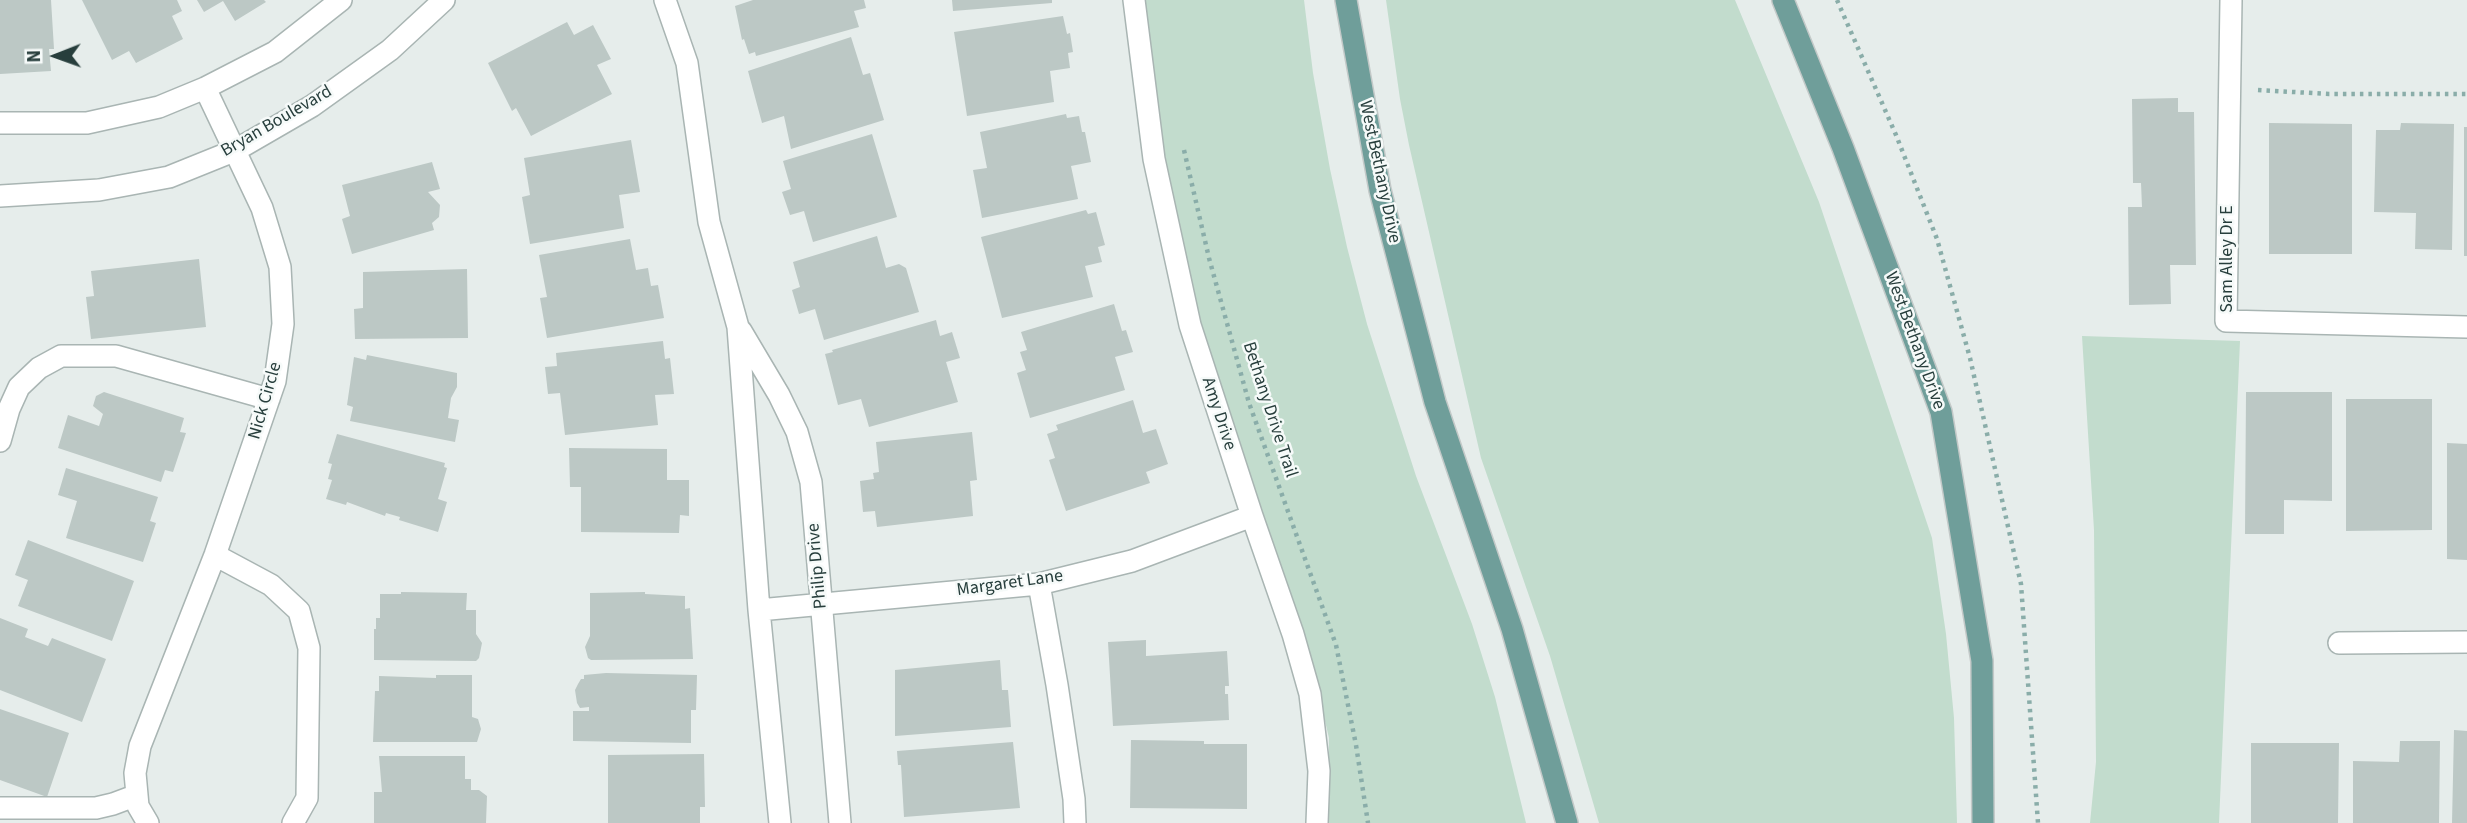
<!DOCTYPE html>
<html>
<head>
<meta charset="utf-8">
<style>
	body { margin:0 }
	#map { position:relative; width:2467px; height:823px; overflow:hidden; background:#e6edeb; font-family:"Source Sans 3",sans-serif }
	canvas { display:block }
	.north { position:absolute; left:21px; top:21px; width:70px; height:70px; -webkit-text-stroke:5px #f6faf9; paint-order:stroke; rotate:269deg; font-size:19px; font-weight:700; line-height:28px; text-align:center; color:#273e3c }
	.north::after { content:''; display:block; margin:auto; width:24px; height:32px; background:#273e3c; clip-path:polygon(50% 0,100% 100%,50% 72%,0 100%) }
</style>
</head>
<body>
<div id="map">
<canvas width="2467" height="823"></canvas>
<div class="north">N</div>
</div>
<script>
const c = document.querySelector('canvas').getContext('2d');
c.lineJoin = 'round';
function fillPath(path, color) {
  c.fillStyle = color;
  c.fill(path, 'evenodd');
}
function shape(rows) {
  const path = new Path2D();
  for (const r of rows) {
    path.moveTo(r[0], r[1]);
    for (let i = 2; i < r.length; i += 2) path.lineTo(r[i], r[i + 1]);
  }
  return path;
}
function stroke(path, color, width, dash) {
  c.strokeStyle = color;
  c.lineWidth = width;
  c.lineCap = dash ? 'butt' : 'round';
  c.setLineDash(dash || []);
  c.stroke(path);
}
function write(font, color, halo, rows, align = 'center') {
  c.font = font + ' "Source Sans 3",sans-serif';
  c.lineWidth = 5;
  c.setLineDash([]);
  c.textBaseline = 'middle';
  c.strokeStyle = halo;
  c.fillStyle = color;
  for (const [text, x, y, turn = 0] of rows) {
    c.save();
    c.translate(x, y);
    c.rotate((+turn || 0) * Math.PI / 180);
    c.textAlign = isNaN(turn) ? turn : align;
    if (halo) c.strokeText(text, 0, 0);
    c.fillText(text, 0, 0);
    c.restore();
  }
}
fillPath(shape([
	[1143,0,1304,0,1313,73,1330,169,1347,247,1367,324,1416,476,1472,624,1495,697,1526,823,1328,823,1329,738,1309,653,1240,454,1199,320,1175,211,1148,61],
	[1386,0,1735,0,1819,202,1932,538,1946,634,1954,718,1957,823,1599,823,1550,656,1481,458,1409,145,1400,99],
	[2082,336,2240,341,2219,823,2090,823,2096,762,2094,530]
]), '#c2dccd');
fillPath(shape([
	[0,0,51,0,54,49,49,49,51,71,0,74],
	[82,0,177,0,182,11,172,16,183,39,136,63,129,51,112,60],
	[197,0,264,0,266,2,235,21,223,1,204,12],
	[753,0,864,0,866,8,854,11,859,27,756,56,755,52,749,54,744,39,742,40,735,6],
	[952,0,1052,0,1052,3,953,11],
	[1063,16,1067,34,1070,33,1073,52,1068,53,1070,68,1050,71,1054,102,967,116,954,32],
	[567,22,574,35,593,25,611,59,597,65,612,94,531,136,516,108,512,111,488,63],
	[851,37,863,75,870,73,884,120,791,149,784,116,762,123,748,71],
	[2178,98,2178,112,2194,112,2196,265,2170,265,2171,304,2129,305,2128,207,2142,207,2141,183,2133,183,2132,99],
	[1066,114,1067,118,1079,116,1082,132,1085,132,1091,162,1071,166,1078,199,982,218,973,170,987,168,980,132],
	[2269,123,2352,124,2352,254,2269,254],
	[2401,123,2454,124,2452,250,2415,249,2416,213,2374,212,2376,130,2400,130],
	[2464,127,2467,127,2467,256,2464,256],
	[872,134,897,217,813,242,804,211,790,215,782,192,791,189,783,161],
	[631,140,640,192,619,195,624,228,530,244,522,197,530,195,524,158],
	[432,162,440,189,428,192,440,205,439,217,432,223,434,230,352,254,342,219,350,216,342,185],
	[1086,210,1088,214,1096,212,1105,245,1098,247,1102,262,1085,266,1093,297,1002,318,981,237],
	[877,236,886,268,899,264,906,268,919,312,824,340,815,309,799,314,792,290,800,287,793,262],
	[630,239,636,270,648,268,651,286,658,285,664,318,547,338,540,298,547,297,539,255],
	[199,259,206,327,91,339,86,297,94,296,91,271],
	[467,269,468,338,355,339,354,309,363,308,363,272],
	[1114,304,1122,331,1126,330,1133,352,1115,357,1125,390,1030,418,1017,373,1026,370,1020,352,1027,350,1021,332],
	[936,320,940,336,952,332,960,358,946,362,958,402,869,427,861,399,838,405,825,354,833,352,832,350],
	[663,341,665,359,670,358,674,394,655,395,658,425,565,435,560,393,548,394,545,367,557,366,556,353],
	[367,355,457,373,457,387,451,398,448,418,459,420,455,442,350,421,353,407,347,405,354,357,366,360],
	[104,392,184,418,180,432,186,433,173,472,165,470,161,482,58,448,68,415,99,426,103,414,93,406,96,396],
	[2246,392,2332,392,2332,501,2284,500,2284,534,2245,534],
	[2346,399,2432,399,2432,530,2346,531],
	[1133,400,1143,433,1156,429,1168,464,1146,472,1150,483,1066,511,1049,460,1055,458,1047,434,1058,430,1056,425],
	[972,432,977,480,970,481,973,516,877,527,875,511,863,512,860,481,874,479,873,473,879,472,876,442],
	[337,434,445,463,444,467,447,468,438,499,447,502,438,532,399,520,400,517,386,513,385,516,347,502,346,505,326,499,332,480,328,479,332,464,328,463],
	[2447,443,2467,444,2467,560,2447,559],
	[569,448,667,449,667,480,689,480,689,516,680,515,679,533,581,532,581,487,570,487],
	[66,468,158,497,150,521,156,523,143,562,66,538,77,501,58,495],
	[28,540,134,581,112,641,18,606,28,580,15,575],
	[401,592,467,593,466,610,476,610,476,634,482,643,479,658,476,661,374,660,374,629,376,629,376,618,380,618,380,594,401,594],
	[645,592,645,594,685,596,685,609,690,608,693,659,591,660,588,658,585,647,590,636,590,593],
	[0,618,28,629,25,637,48,646,52,638,106,659,82,722,0,690],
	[1146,640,1146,656,1227,651,1229,686,1225,686,1225,694,1228,694,1229,720,1113,726,1108,642],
	[1000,660,1002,690,1008,690,1011,727,895,736,895,670],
	[606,673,697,675,696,710,691,710,691,743,573,741,573,711,589,711,589,707,580,708,577,703,575,690,578,684,581,679,584,679,584,675],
	[436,675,472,675,472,717,478,719,481,729,477,742,373,742,375,691,379,691,379,676,436,678],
	[0,709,69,733,47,797,0,780],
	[2454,730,2467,731,2467,823,2452,823],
	[1131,740,1204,741,1204,744,1247,744,1247,809,1130,808],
	[2400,741,2440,741,2439,823,2353,823,2353,761,2399,762],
	[1013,742,1020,808,904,817,901,765,898,765,897,751],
	[2251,743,2339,743,2338,823,2251,823],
	[704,754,705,807,700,807,700,823,608,823,608,755],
	[379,756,465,756,465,779,471,779,471,790,479,790,487,796,486,823,374,823,374,792,382,792]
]), '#bcc8c5');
const minor = shape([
	[665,0,687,63,709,222,738,327,759,610,780,823],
	[1134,0,1154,159,1190,325,1252,516,1293,634,1310,694,1319,771,1317,823],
	[2231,0,2226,321,2467,327],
	[0,123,87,123,159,107,205,88,275,52,341,0],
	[0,196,99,190,169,177,236,150,312,106,390,50,444,0],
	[741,331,779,395,797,432,811,482,840,823],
	[0,441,9,409,19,387,39,368,61,356,116,356,269,399],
	[215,555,271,585,299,611,309,648,307,798,293,823],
	[1039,584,1057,685,1074,799,1075,823],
	[759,610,1039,584,1132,561,1252,516],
	[2339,643,2467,642],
	[0,808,96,808,113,804,137,795],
	[148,823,138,806,135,773,140,746,215,555,275,381,283,324,280,267,262,208,205,88]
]);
const major = shape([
	[1346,0,1380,190,1435,402,1512,629,1567,823],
	[1783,0,1843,148,1941,412,1982,661,1983,823]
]);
stroke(minor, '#a9b5b3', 24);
stroke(major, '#c3c9c8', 24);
stroke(shape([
	[1837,0,1896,135,1937,239,1970,358,2021,584,2038,823],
	[2258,90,2329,94,2467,94],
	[1184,150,1209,258,1249,403,1336,645,1356,745,1368,823]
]), '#8aada9', 4.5, [3.5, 5]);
stroke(minor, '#fff', 21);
stroke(major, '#6f9e9a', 21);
write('18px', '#273e3c', '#f6faf9', [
	["Bryan Boulevard",277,122,-30],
	["West Bethany Drive",1379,172,78],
	["Sam Alley Dr E",2228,259,-90],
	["West Bethany Drive",1914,341,70],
	["Nick Circle",266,401,-74],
	["Bethany Drive Trail",1269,410,72],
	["Amy Drive",1218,414,72],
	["Philip Drive",818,566,-95],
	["Margaret Lane",1010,584,-8]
]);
</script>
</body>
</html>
